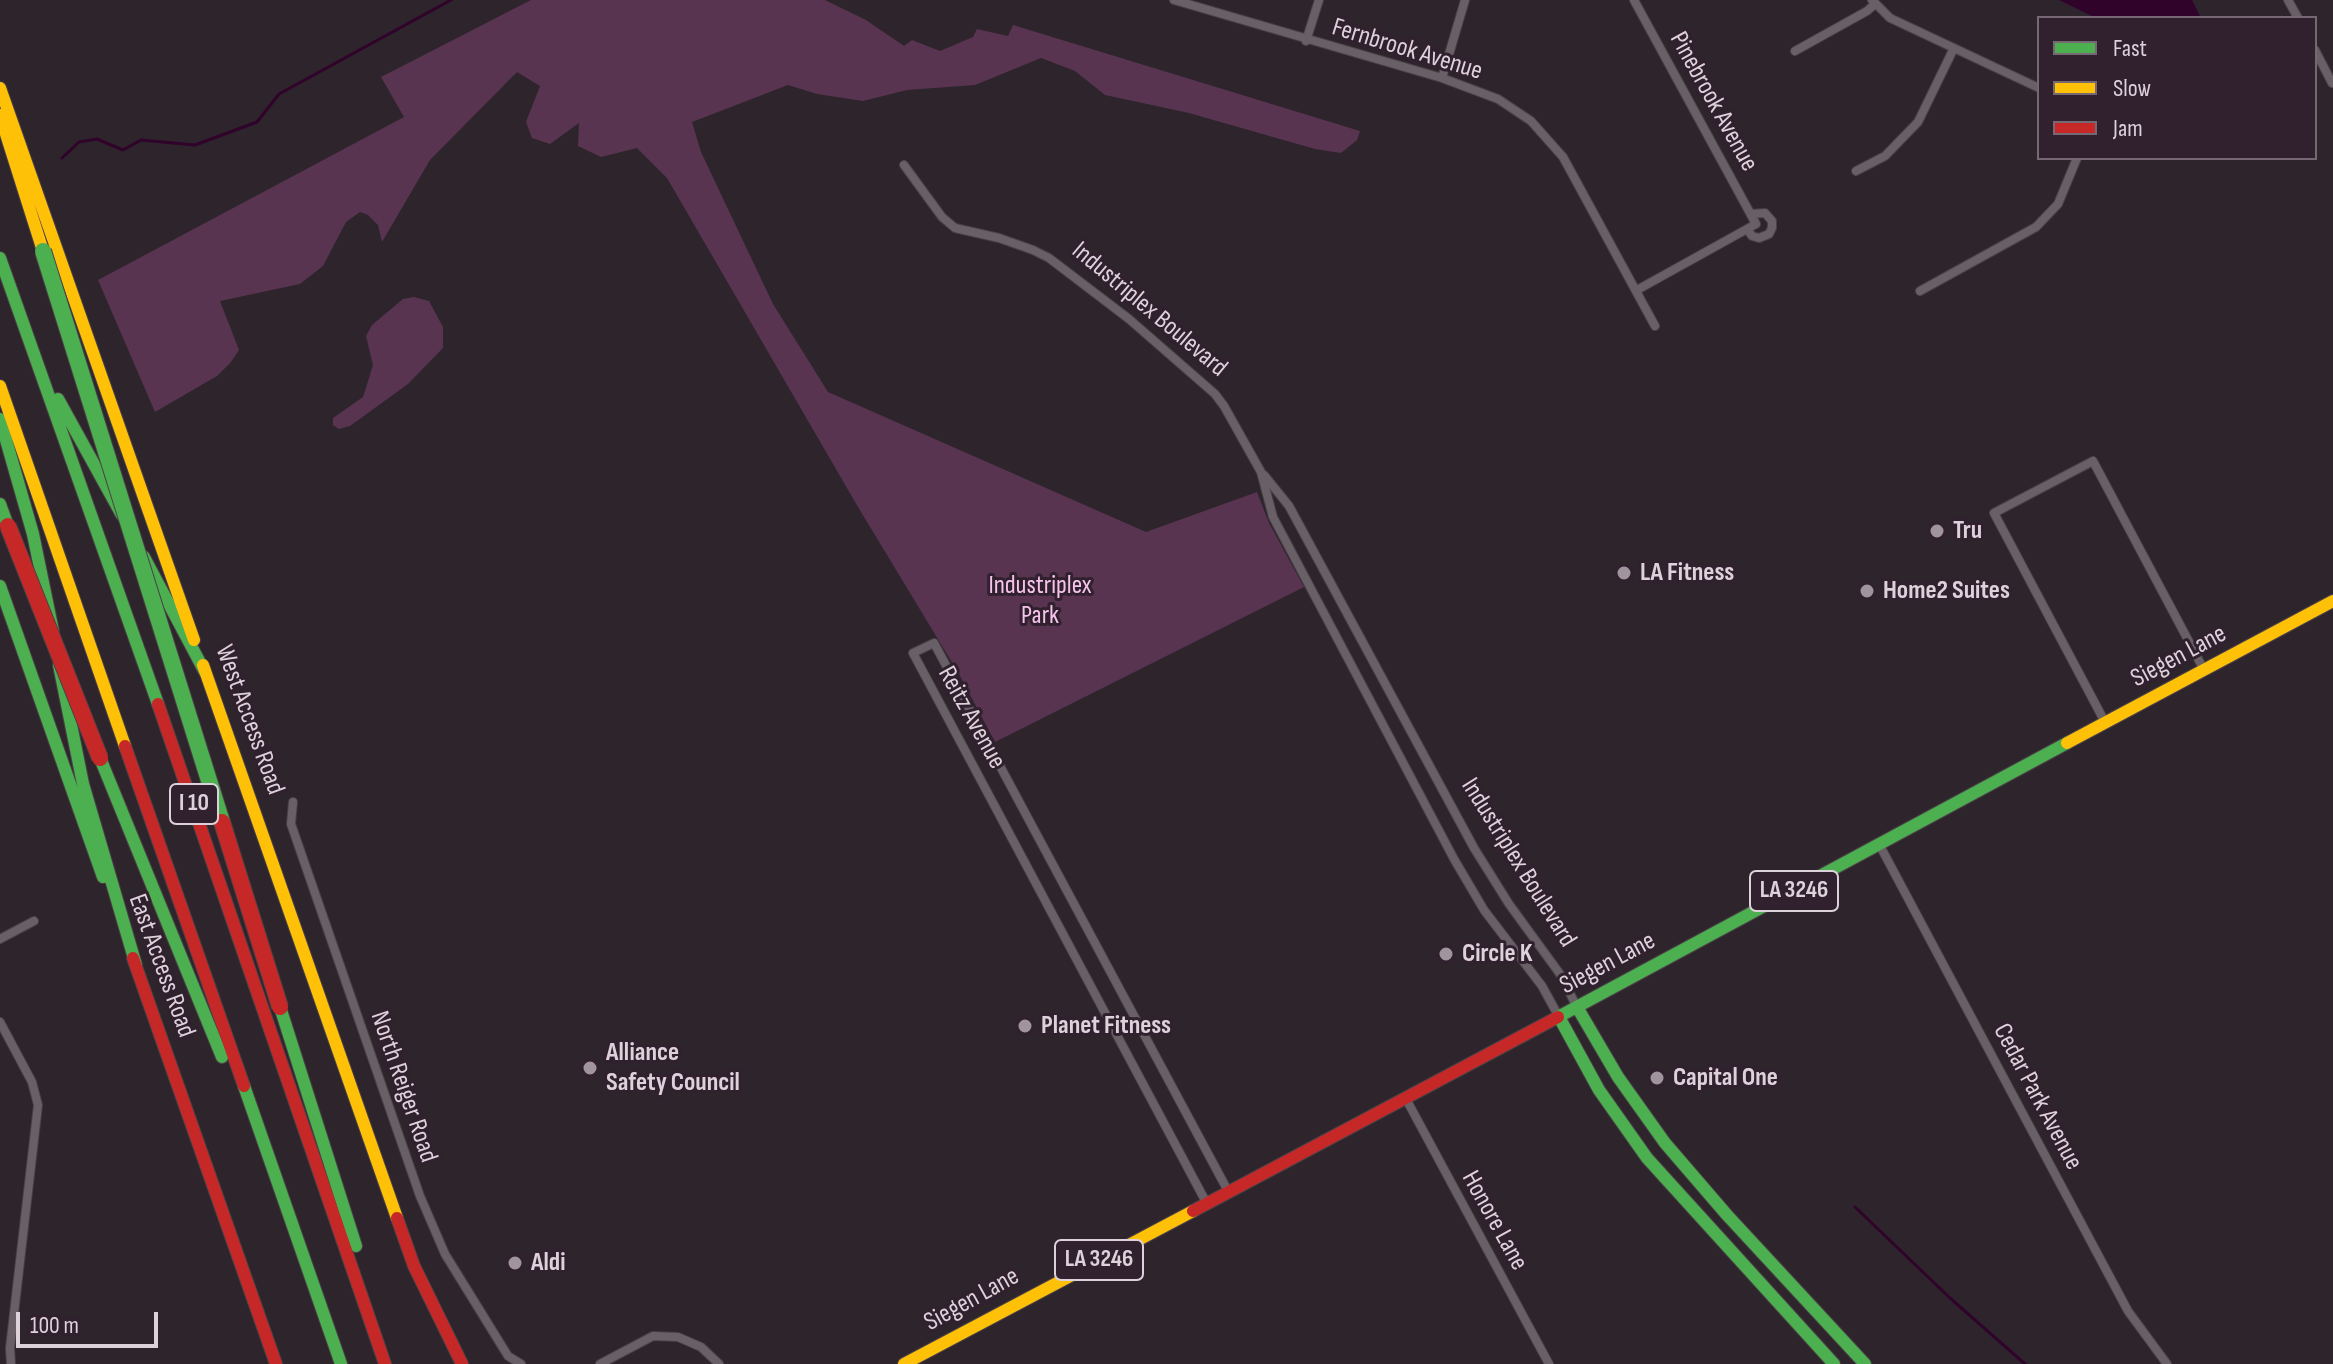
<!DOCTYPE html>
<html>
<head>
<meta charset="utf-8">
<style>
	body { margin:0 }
	#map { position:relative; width:2333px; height:1364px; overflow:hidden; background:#2e242c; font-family:"Sofia Sans Condensed",sans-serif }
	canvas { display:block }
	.legend { position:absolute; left:2037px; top:16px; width:280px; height:144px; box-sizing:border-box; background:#31212e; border:2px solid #766873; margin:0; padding:10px 14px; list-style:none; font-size:24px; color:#ddd2da }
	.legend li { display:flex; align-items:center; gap:16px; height:40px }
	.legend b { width:40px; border:2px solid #766873 }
	.scale { position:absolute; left:16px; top:1312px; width:142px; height:36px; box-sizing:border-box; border:4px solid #ddd2da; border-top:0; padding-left:10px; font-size:24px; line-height:28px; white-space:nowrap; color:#ddd2da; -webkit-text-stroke:6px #31212e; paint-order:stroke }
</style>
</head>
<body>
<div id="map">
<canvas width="2333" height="1364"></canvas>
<ul class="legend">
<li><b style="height:10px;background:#4caf50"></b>Fast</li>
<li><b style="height:10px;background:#ffc107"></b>Slow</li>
<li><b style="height:10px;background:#c62828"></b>Jam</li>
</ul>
<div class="scale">100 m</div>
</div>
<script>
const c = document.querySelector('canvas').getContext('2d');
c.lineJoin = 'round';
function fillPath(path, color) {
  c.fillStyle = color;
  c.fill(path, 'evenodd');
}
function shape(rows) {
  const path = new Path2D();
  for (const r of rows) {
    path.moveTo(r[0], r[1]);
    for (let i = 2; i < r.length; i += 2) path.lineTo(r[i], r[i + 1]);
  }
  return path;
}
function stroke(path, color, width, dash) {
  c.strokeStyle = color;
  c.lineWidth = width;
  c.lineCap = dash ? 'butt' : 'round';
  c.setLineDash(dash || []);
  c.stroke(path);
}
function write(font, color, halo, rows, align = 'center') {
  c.font = font + ' "Sofia Sans Condensed",sans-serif';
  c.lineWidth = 6;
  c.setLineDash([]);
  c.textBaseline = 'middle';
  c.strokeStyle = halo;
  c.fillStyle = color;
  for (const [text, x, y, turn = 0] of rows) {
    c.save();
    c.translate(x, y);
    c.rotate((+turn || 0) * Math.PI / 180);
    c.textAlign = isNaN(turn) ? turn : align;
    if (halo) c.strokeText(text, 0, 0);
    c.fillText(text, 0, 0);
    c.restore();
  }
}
fillPath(shape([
	[531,0,825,0,866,20,904,46,912,40,940,51,973,37,977,29,1008,36,1013,25,1360,131,1357,140,1341,153,1315,149,1189,113,1105,95,1075,71,1041,58,975,85,907,90,863,101,817,94,788,85,692,122,701,152,773,304,828,392,1146,532,1257,492,1269,523,1304,587,995,742,959,674,858,507,667,178,637,148,601,157,578,146,579,123,550,144,532,138,526,122,540,86,517,72,430,160,382,242,378,225,368,215,360,212,346,222,323,266,300,284,220,301,239,350,231,362,217,376,155,412,98,280,404,117,381,77],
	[414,297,429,301,443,327,443,348,408,384,350,426,339,429,333,425,333,418,363,397,373,365,366,336,372,325,403,299]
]), '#583451');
fillPath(shape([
	[2059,0,2192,0,2201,18,2096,18]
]), '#30032b');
stroke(shape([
	[62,158,79,142,97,139,123,150,141,140,195,145,257,122,279,94,451,0],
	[1855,1207,1950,1298,2025,1364]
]), '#30032b', 3);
const street = shape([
	[1174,0,1442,78,1498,99,1531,121,1563,157,1655,326],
	[1634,0,1756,224,1637,290],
	[1872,0,1890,18,2039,88],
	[2288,0,2298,18],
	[1306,41,1319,0],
	[2315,50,2332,83],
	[1795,51,1867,11,1875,4],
	[1442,78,1465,0],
	[904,165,942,217,955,228,999,238,1033,250,1049,258,1129,319,1215,394,1224,406,1261,472,1273,517,1454,859,1484,910,1542,986,1559,1017],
	[1856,171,1885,156,1918,122,1953,50],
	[1747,229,1752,236,1759,238,1769,234,1772,228,1772,221,1765,213,1751,214],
	[1920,291,2036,227,2058,204,2077,158],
	[1264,475,1289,506,1474,848,1509,904,1560,974,1577,1007],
	[2106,724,1994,513,2093,461,2204,670],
	[293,802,291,824,420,1196,445,1254,508,1356,521,1364],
	[1879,844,2128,1311,2167,1364],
	[0,939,34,921],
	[0,1022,32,1082,38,1105,10,1348,11,1364],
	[1405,1097,1549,1364],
	[1206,1202,913,653,934,643,1228,1191],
	[600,1364,653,1336,678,1337,701,1347,719,1364]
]);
const fast = shape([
	[0,258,158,704],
	[58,399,122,515],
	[0,419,33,534,53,631],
	[0,504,8,526],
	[144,557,205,672],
	[0,586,103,877],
	[59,665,83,784,136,965],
	[100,758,222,1057],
	[280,1007,356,1246],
	[1577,1007,1618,1077,1665,1143,1727,1215,1865,1364],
	[1558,1017,2067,743],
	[1559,1017,1599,1090,1647,1158,1834,1364],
	[244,1086,341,1364]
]);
const slow = shape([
	[0,88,194,640],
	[0,115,43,251],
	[0,386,125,746],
	[203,665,397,1218],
	[2067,743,2333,601],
	[904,1364,1193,1211]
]);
const jam = shape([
	[158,704,385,1364],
	[125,746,244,1086],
	[133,958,276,1364],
	[1193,1211,1558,1017],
	[397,1218,414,1266,462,1364]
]);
stroke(street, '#4a4147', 10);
stroke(fast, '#4a4147', 14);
stroke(slow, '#4a4147', 14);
stroke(jam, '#4a4147', 14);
stroke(street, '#686066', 8);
stroke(fast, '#4caf50', 12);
stroke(slow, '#ffc107', 12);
stroke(jam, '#c62828', 12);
const fastBridge = shape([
	[43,251,222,822]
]);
const jamBridge = shape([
	[8,526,100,758],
	[222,822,280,1007]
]);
stroke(fastBridge, '#4a4147', 18, []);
stroke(jamBridge, '#4a4147', 18, []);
stroke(fastBridge, '#4caf50', 16);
stroke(jamBridge, '#c62828', 16);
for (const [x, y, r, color] of [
	[1937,531,8,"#a0959d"],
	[1624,573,8,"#a0959d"],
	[1867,591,8,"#a0959d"],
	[1446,954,8,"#a0959d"],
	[1025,1026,8,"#a0959d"],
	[590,1068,8,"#a0959d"],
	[1657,1078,8,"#a0959d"],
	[515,1263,8,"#a0959d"]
]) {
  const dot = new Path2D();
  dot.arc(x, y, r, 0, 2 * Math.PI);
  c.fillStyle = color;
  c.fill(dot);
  stroke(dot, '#31212e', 3);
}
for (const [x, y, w] of [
	[194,804,48],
	[1794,891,88],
	[1099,1260,88]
]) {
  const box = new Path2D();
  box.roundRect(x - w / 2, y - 20, w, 40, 6);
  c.fillStyle = '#31212e';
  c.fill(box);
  stroke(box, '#ddd2da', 2);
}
write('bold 24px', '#ddd2da', null, [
	["I 10",194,804],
	["LA 3246",1794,891],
	["LA 3246",1099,1260]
]);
write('26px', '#ddd2da', '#31212e', [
	["Fernbrook Avenue",1407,50,17],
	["Pinebrook Avenue",1713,102,61],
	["Industriplex Boulevard",1149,310,40],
	["Siegen Lane",2179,657,-28],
	["Reitz Avenue",971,718,61],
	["West Access Road",249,720,70],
	["Industriplex Boulevard",1518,863,58],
	["Siegen Lane",1608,964,-28],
	["East Access Road",161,966,70],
	["North Reiger Road",403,1087,71],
	["Cedar Park Avenue",2037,1097,62],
	["Honore Lane",1494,1221,61],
	["Siegen Lane",972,1300,-29]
]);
write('bold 26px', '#ddd2da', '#31212e', [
	["Tru",1953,531],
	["LA Fitness",1640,573],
	["Home2 Suites",1883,591],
	["Circle K",1462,954],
	["Planet Fitness",1041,1026],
	["Alliance",606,1053],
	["Safety Council",606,1083],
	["Capital One",1673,1078],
	["Aldi",531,1263]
], 'left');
write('26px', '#f5c3eb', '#31212e', [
	["Industriplex",1040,586],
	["Park",1040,616]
]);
</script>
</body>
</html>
